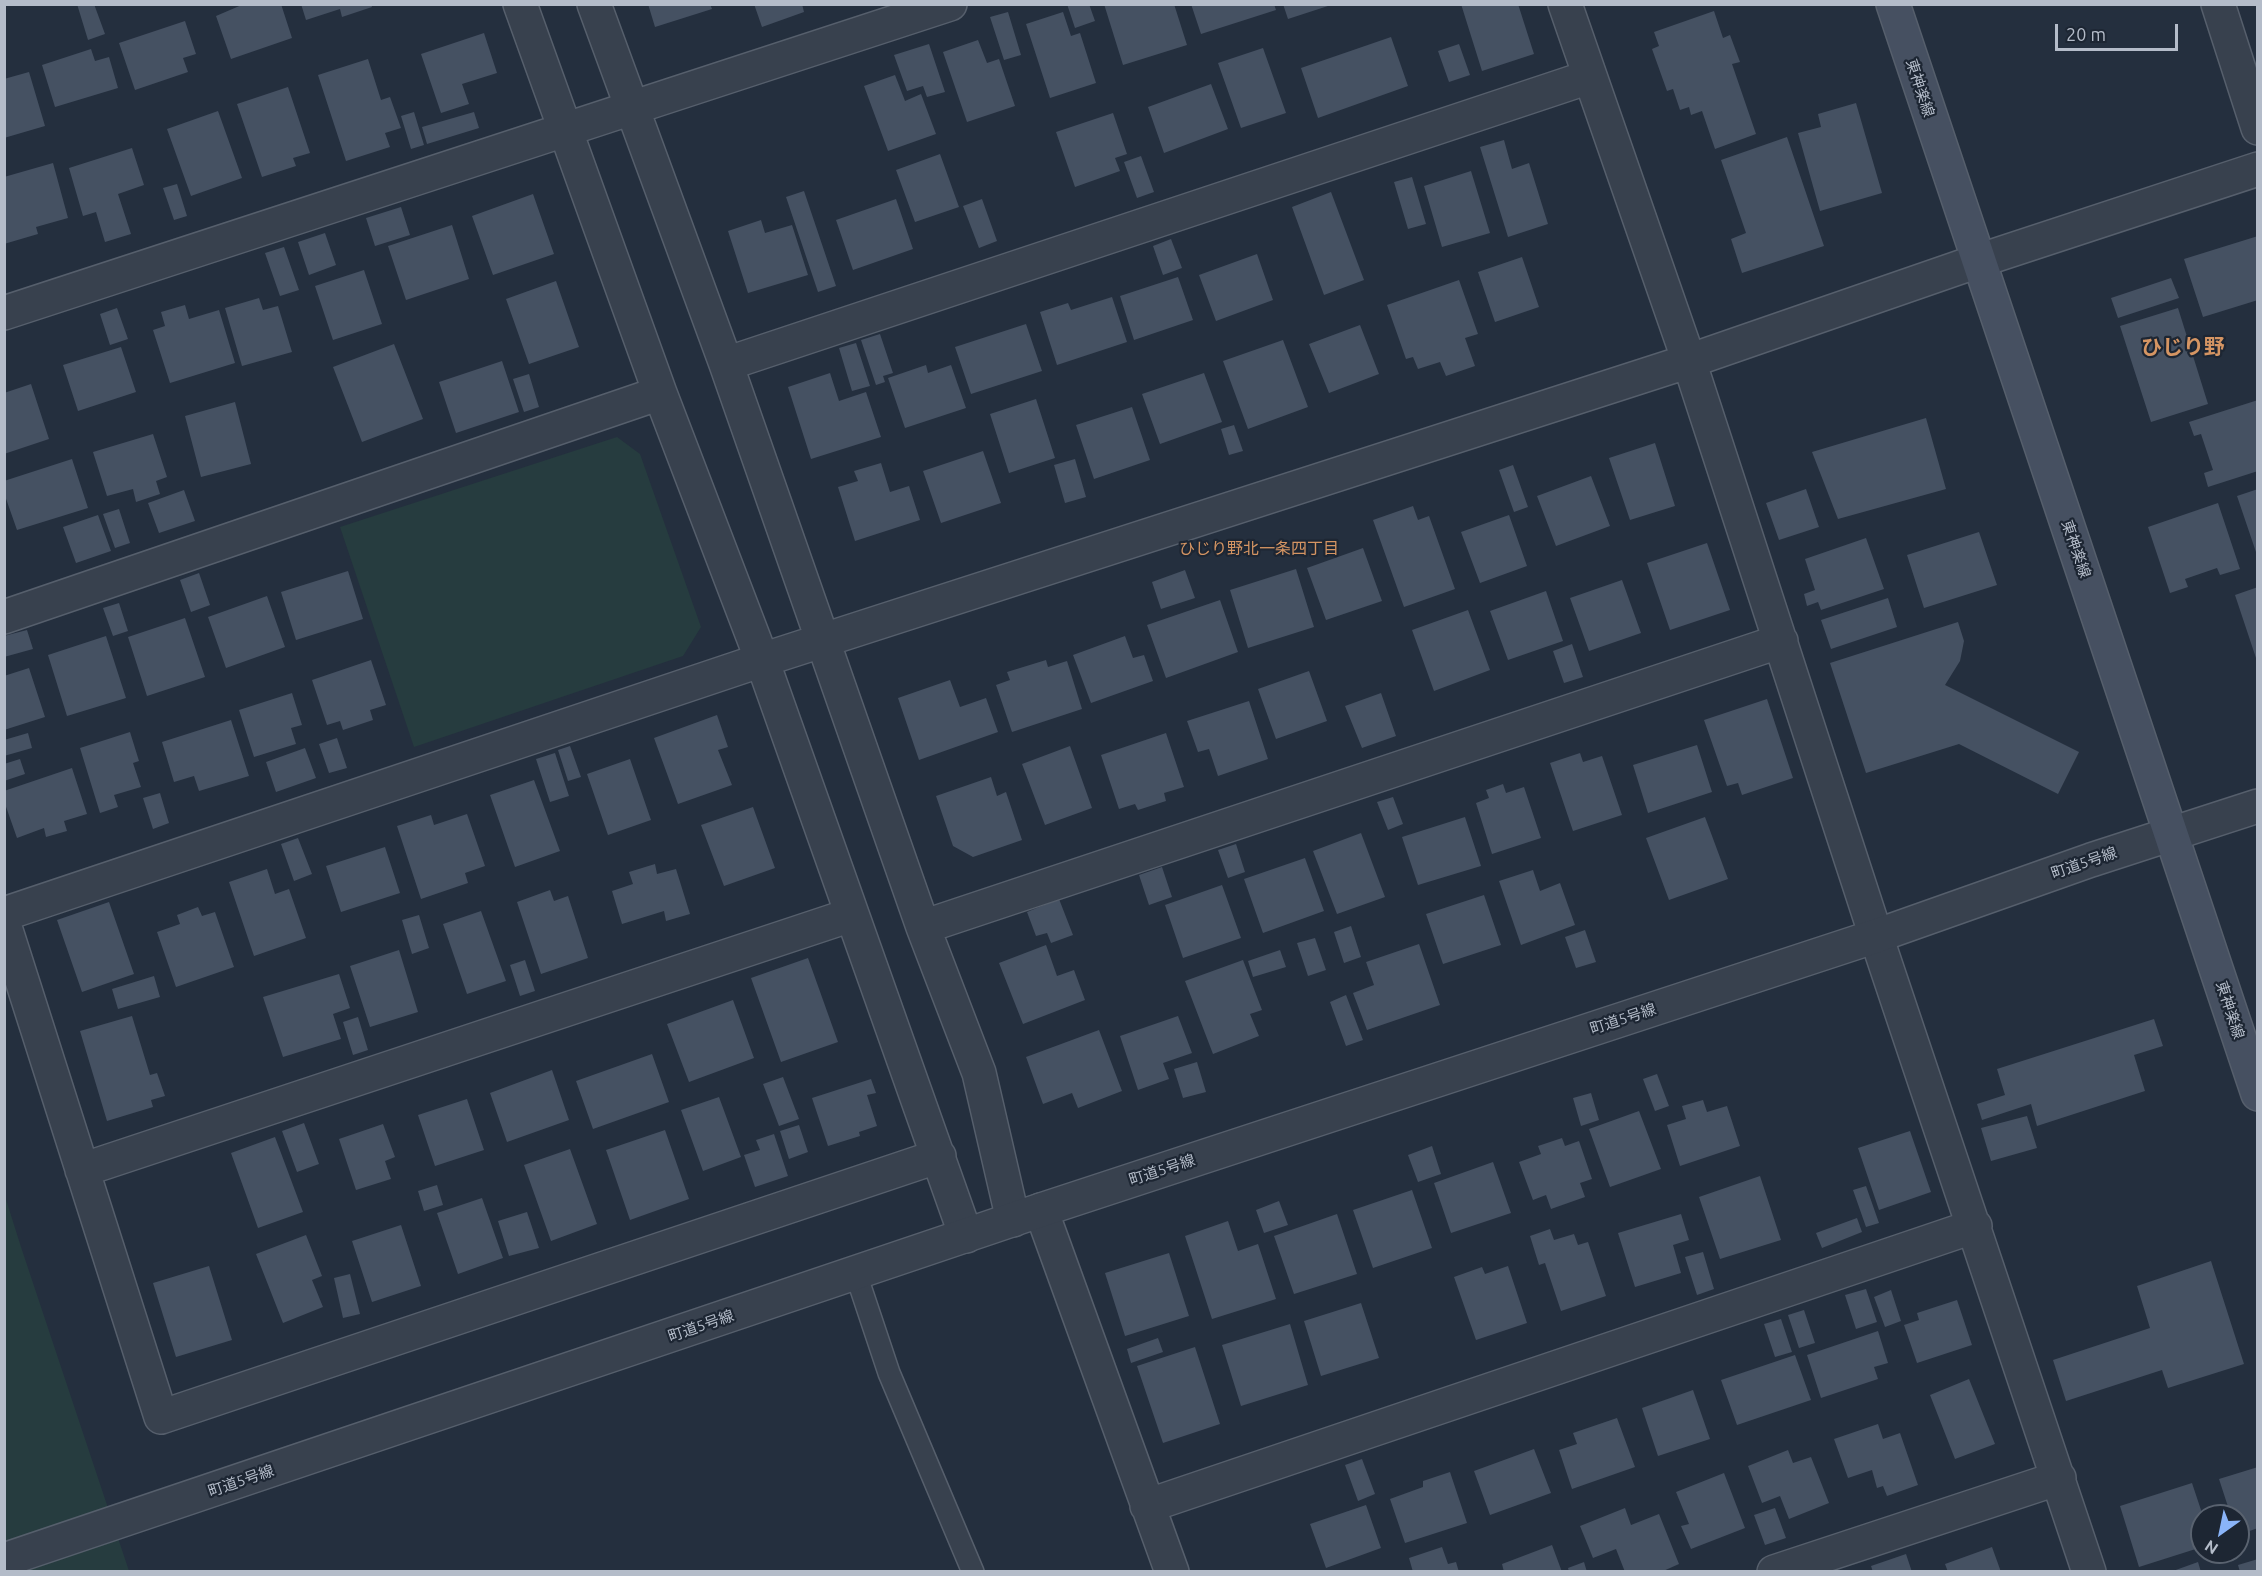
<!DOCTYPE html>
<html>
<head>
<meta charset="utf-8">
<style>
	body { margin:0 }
	#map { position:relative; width:2262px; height:1576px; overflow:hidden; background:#242f3e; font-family:Ubuntu,sans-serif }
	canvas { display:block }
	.frame { position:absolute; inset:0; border:6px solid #b4bcc9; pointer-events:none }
	.north { position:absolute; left:2190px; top:1504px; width:60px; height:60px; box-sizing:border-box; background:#1d2633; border:2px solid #59626f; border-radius:50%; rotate:213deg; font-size:16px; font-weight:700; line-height:24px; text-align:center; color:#b4bcc9 }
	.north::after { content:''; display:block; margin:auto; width:21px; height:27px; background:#8ab4f8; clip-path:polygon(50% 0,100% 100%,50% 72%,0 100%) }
	.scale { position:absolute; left:2055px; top:24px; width:123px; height:27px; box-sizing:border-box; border:3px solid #b4bcc9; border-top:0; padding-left:8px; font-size:18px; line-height:21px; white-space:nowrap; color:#b4bcc9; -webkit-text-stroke:4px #1d2633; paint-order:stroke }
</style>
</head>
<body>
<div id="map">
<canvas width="2262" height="1576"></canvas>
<div class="frame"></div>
<div class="north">N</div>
<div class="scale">20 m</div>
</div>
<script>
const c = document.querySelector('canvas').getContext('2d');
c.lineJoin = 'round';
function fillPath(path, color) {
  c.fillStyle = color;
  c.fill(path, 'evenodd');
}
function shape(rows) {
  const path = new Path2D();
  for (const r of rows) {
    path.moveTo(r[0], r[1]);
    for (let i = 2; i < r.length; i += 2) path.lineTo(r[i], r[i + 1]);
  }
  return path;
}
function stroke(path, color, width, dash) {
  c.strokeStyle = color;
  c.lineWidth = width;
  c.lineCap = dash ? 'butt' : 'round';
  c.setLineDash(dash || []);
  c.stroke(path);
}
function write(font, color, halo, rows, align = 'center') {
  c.font = font + ' Ubuntu,"Noto Sans JP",sans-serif';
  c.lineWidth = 4.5;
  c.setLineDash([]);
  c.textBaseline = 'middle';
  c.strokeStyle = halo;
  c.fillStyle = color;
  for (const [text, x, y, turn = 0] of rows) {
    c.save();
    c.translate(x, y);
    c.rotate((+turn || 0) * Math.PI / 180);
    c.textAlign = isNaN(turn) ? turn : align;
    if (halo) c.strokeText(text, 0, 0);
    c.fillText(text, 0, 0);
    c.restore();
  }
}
fillPath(shape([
	[617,437,640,454,701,627,683,656,414,747,340,527],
	[4,1193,21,1247,129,1571,5,1571]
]), '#263c3f');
fillPath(shape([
	[77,4,94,4,105,34,88,40],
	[244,4,281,4,292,38,231,59,216,16],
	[301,4,371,4,372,7,342,17,340,9,306,20],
	[648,4,710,4,712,9,655,27],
	[754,4,802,4,804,12,762,27],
	[1067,4,1089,4,1095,21,1075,28],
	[1104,4,1174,4,1187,45,1123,65],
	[1191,4,1274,4,1276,10,1201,34],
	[1283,4,1331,4,1331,5,1288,19],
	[1461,4,1518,4,1534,54,1482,71],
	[1714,11,1723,38,1730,35,1740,62,1732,64,1756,134,1715,149,1702,111,1691,115,1689,107,1680,110,1673,89,1667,91,1652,49,1659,46,1654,32],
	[1008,12,1021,55,1004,60,990,17],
	[1063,12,1071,36,1080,33,1096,83,1050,98,1026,24],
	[185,21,196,54,183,58,188,72,135,90,119,43],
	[484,33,497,73,462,84,469,104,441,113,421,54],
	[1391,37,1408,86,1318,118,1301,68],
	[978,40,987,63,999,59,1015,106,967,122,943,52],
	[929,44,945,92,927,97,923,86,907,91,894,55],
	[1459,44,1470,75,1449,82,1438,51],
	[1263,48,1286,113,1241,128,1218,63],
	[91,49,95,61,109,57,118,88,55,107,42,65],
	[368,59,381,100,390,97,401,128,385,133,390,147,346,161,318,75],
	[29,72,45,126,4,138,4,79],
	[895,75,905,101,921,94,936,134,888,151,864,86],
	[1211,84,1228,129,1164,153,1148,107],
	[288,87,310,153,293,158,296,166,262,177,237,104],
	[1856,103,1882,193,1820,211,1798,133,1821,127,1818,114],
	[218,111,242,178,191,196,167,129],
	[414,112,424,145,411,149,401,116],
	[474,112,479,128,427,144,422,127],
	[1113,113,1127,154,1115,158,1120,171,1075,187,1056,132],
	[1787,137,1824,246,1742,273,1731,239,1746,233,1721,160],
	[1504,140,1512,169,1529,163,1548,224,1508,237,1480,147],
	[132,148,144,185,118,194,131,234,105,242,96,212,83,216,69,168],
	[940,154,959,207,915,222,896,170],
	[1141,156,1154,192,1137,198,1124,162],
	[53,163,68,218,36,227,38,234,4,244,4,177],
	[1471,171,1490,233,1442,247,1424,186],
	[1412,177,1426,224,1408,229,1394,182],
	[177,184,187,216,174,220,163,188],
	[804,191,836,286,818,292,786,197],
	[1331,192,1364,280,1324,295,1292,207],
	[533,194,554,254,493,275,472,216],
	[896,199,913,249,853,270,836,220],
	[982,199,997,241,979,248,963,206],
	[401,207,410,235,375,246,366,218],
	[761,220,765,233,792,225,808,275,748,293,728,231],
	[452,225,469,279,406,300,388,246],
	[325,233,336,265,309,275,298,242],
	[2258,236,2258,300,2203,317,2184,259],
	[1171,239,1182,268,1163,275,1153,246],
	[284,247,299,290,280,296,265,253],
	[1257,254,1273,300,1216,321,1199,275],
	[1522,257,1539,307,1495,322,1478,272],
	[364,270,382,324,333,340,315,286],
	[1178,277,1193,320,1134,340,1120,296],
	[2171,278,2179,298,2118,318,2111,298],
	[1459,280,1478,334,1465,338,1475,366,1446,376,1440,362,1418,369,1413,357,1406,359,1387,305],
	[556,281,579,347,529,364,506,299],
	[1112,297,1127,342,1057,365,1040,312,1068,303,1071,310],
	[259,298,263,310,278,306,292,352,242,366,225,308],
	[185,305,189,319,219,310,235,363,170,383,153,330,165,326,161,312],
	[117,308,128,339,110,345,100,314],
	[2178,308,2208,404,2151,422,2120,326],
	[1026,324,1042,371,971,394,955,347],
	[1360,325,1379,374,1329,393,1309,344],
	[880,334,893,373,883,376,885,382,876,385,861,340],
	[1283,340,1308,407,1248,429,1223,361],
	[856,343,870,386,852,391,839,348],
	[394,344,423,419,362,442,333,367],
	[121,347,136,392,78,411,63,365],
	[502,361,519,412,456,433,439,382],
	[926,365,928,373,951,365,966,408,905,428,888,378],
	[830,373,839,401,866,392,881,437,811,459,788,387],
	[1204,373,1222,422,1160,444,1142,394],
	[529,374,539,407,524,412,513,379],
	[31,384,49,439,4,454,4,393],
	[1036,399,1055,458,1009,473,990,414],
	[2258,400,2258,471,2208,487,2204,473,2213,470,2201,434,2194,436,2189,422],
	[235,402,251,464,201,477,185,416],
	[1132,407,1150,460,1094,479,1076,425],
	[1926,418,1946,489,1838,519,1812,452],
	[1234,425,1243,451,1229,455,1221,429],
	[153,434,167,477,156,481,160,494,136,502,133,489,107,496,93,452],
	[1655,443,1675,506,1630,520,1609,458],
	[983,451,1001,503,941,523,923,471],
	[72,459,88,508,17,530,4,493,4,481],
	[1075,459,1086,497,1065,503,1054,465],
	[881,463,890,492,909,486,920,520,855,541,838,487,858,481,854,471],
	[1513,465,1528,507,1514,512,1499,470],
	[1591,476,1610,526,1556,546,1537,496],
	[1806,489,1819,527,1779,540,1766,503],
	[2258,489,2258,555,2257,555,2237,496],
	[184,490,195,521,159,533,148,503],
	[2218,503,2240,569,2220,575,2217,568,2185,579,2188,587,2170,593,2148,527],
	[1413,506,1418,520,1429,516,1455,589,1404,607,1373,520],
	[119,509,130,543,115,548,103,514],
	[98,515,111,551,76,563,63,527],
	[1509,515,1527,566,1480,583,1461,532],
	[1979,532,1997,585,1924,608,1907,555],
	[1866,538,1884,589,1821,610,1818,602,1807,606,1804,594,1815,590,1805,559],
	[1707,543,1730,610,1670,630,1647,563],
	[1363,548,1382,601,1326,620,1307,568],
	[1296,569,1314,627,1248,648,1230,590],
	[1185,570,1195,598,1161,609,1152,582],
	[348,571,363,619,296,640,281,592],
	[199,573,210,605,191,612,180,580],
	[1622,580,1641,633,1589,651,1570,598],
	[2258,587,2258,661,2257,661,2235,595],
	[1546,591,1563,641,1508,660,1490,611],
	[267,596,285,647,226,668,208,617],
	[1888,598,1897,627,1831,649,1821,620],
	[1220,600,1238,652,1166,678,1147,625],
	[119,603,128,631,113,636,103,608],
	[1468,610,1490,670,1434,691,1412,630],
	[185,618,205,677,147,696,128,637],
	[1958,622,1964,641,1960,661,1945,685,2079,752,2058,794,1959,744,1866,773,1830,663],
	[27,630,33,649,4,657,4,636],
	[106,636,126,698,67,716,48,655],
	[1125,636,1133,658,1144,655,1153,681,1091,703,1073,655],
	[1572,644,1583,677,1564,683,1553,651],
	[371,660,386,705,370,710,373,720,343,730,340,721,327,725,312,680],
	[1046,660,1048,667,1067,661,1082,709,1012,732,996,685,1010,680,1007,672],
	[29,668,45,717,4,730,4,676],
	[1309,671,1327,721,1276,739,1258,689],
	[950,680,960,707,986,698,998,732,919,760,898,698],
	[292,693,302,725,291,728,296,744,254,757,239,710],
	[1381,693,1396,736,1362,748,1345,706],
	[1767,699,1793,778,1742,795,1738,783,1727,786,1704,720],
	[1249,701,1268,759,1218,776,1209,749,1198,752,1187,721],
	[717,715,728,747,718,750,732,785,678,804,654,738],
	[231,720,249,776,199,791,194,776,174,782,162,742],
	[130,732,139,761,133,763,141,787,114,795,118,807,100,813,80,748],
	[28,733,32,748,4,756,4,740],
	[1166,733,1184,787,1164,793,1166,801,1138,810,1135,804,1119,809,1101,755],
	[337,738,347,768,329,773,319,744],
	[1697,745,1712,792,1648,813,1633,765],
	[570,746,581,777,568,781,558,750],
	[1070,746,1092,808,1045,825,1022,764],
	[305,748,316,778,276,792,266,762],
	[555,753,569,796,550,802,536,759],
	[1580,753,1583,762,1602,756,1622,815,1573,831,1550,763],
	[20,759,25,774,4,781,4,764],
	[630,759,651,820,608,835,587,774],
	[72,768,87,814,64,821,67,831,46,837,44,828,17,838,4,801,4,791],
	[991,777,997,796,1006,792,1022,840,973,857,953,846,936,796],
	[534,780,560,851,515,867,490,795],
	[1503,784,1506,793,1524,787,1541,838,1492,854,1476,803,1489,798,1486,790],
	[160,793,169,823,153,829,143,798],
	[1393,797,1403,824,1388,830,1377,802],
	[753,807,775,868,724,886,701,825],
	[467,814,485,866,465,873,468,883,421,899,397,826,431,815,434,825],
	[1465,817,1481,866,1418,885,1402,837],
	[1705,817,1728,879,1669,900,1646,838],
	[1361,833,1385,897,1337,914,1313,851],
	[298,838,312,874,294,881,281,844],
	[1236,844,1245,872,1228,878,1218,850],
	[385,847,400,893,341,912,326,866],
	[1305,858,1324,911,1263,933,1244,879],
	[655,864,657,874,676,869,690,914,666,921,664,911,622,924,612,891,633,884,629,872],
	[1162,867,1172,897,1149,905,1139,875],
	[267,869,275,894,289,889,306,938,254,956,229,882],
	[1533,870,1540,891,1560,883,1575,925,1521,945,1499,881],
	[1222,885,1241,938,1183,958,1165,905],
	[550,890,554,901,568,896,588,958,541,974,517,902],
	[1484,895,1501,945,1443,964,1426,914],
	[1059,899,1073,935,1051,943,1047,933,1036,936,1027,912],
	[109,902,134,974,82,992,57,920],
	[198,907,202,916,215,912,234,967,176,987,157,932,180,924,177,915],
	[481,911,506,981,467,994,443,924],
	[419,915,429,948,412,954,402,920],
	[1351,926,1361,957,1344,963,1334,932],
	[1585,930,1596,962,1576,968,1565,937],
	[1315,938,1326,970,1308,976,1297,943],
	[1419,944,1440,1005,1367,1030,1353,993,1374,985,1366,962],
	[1046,945,1057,976,1074,970,1085,1000,1023,1024,999,963],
	[399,950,418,1012,370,1027,350,966],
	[1280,950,1286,967,1253,977,1248,961],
	[808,958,838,1042,781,1062,751,978],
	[525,960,535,991,520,996,510,965],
	[1243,960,1262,1010,1250,1014,1259,1036,1213,1054,1185,981],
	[339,974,350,1008,333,1014,341,1039,283,1057,263,997],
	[154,976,160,997,118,1009,112,989],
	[1346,995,1363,1040,1346,1046,1330,1002],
	[733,1000,754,1058,689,1082,667,1024],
	[132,1016,150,1075,157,1073,165,1096,151,1100,153,1107,107,1121,80,1031],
	[1178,1016,1192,1053,1163,1063,1169,1079,1138,1090,1120,1036],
	[358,1017,368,1050,353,1055,343,1022],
	[2154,1019,2163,1046,2134,1055,2145,1091,2037,1126,2031,1104,1982,1120,1977,1104,2005,1095,1997,1069],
	[1099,1030,1122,1091,1078,1108,1072,1093,1043,1104,1026,1057],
	[652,1054,669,1102,593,1129,576,1081],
	[1197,1062,1206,1092,1183,1098,1174,1069],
	[552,1070,569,1120,507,1142,490,1093],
	[1657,1074,1669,1106,1655,1111,1643,1079],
	[783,1077,799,1119,779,1126,763,1084],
	[871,1079,876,1093,867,1095,877,1126,859,1132,860,1136,828,1146,812,1098],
	[1591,1093,1599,1120,1581,1126,1573,1098],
	[719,1097,741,1157,703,1171,681,1110],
	[467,1099,484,1150,435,1166,418,1115],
	[1703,1100,1707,1112,1727,1106,1740,1146,1680,1166,1667,1125,1686,1119,1682,1106],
	[1639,1111,1661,1169,1610,1187,1589,1129],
	[2027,1116,2037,1148,1991,1161,1981,1128],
	[304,1123,319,1164,297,1172,282,1131],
	[383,1124,395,1157,385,1161,391,1179,356,1190,339,1139],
	[799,1125,808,1152,789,1159,780,1131],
	[665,1130,689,1199,630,1220,606,1150],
	[1910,1131,1931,1192,1879,1210,1858,1148],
	[774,1134,788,1176,755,1187,744,1155,760,1150,756,1140],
	[275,1137,303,1212,258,1228,231,1153],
	[1562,1138,1565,1146,1579,1141,1592,1179,1580,1183,1585,1197,1551,1209,1546,1195,1533,1200,1519,1162,1541,1154,1538,1146],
	[1432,1146,1441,1174,1418,1182,1408,1155],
	[570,1149,597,1224,551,1241,524,1165],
	[1493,1162,1511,1213,1451,1233,1434,1183],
	[1760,1176,1781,1240,1720,1259,1699,1197],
	[437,1185,443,1205,424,1211,418,1191],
	[1866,1186,1879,1223,1866,1227,1853,1190],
	[1412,1190,1432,1248,1373,1268,1353,1210],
	[482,1198,503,1258,458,1274,437,1213],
	[1279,1201,1288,1225,1264,1233,1256,1210],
	[527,1212,539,1248,509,1256,498,1221],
	[1337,1214,1357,1274,1294,1294,1274,1236],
	[1681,1214,1689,1240,1673,1245,1681,1273,1635,1287,1618,1233],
	[1857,1218,1862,1232,1822,1248,1816,1233],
	[1228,1221,1238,1251,1258,1244,1276,1299,1212,1319,1185,1236],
	[401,1225,421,1286,372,1302,352,1241],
	[1550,1229,1554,1240,1574,1234,1578,1245,1588,1242,1606,1296,1561,1311,1545,1263,1539,1265,1530,1236],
	[306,1235,322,1276,312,1280,323,1307,283,1323,256,1254],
	[1703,1252,1714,1289,1697,1295,1685,1257],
	[1169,1253,1189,1316,1125,1336,1105,1273],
	[2211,1261,2244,1364,2168,1388,2162,1370,2066,1401,2053,1360,2150,1328,2137,1286],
	[209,1266,232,1340,176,1357,153,1283],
	[1508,1266,1527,1323,1476,1340,1454,1277,1482,1267,1485,1274],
	[350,1274,360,1314,343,1318,334,1278],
	[1866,1289,1877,1322,1856,1329,1845,1295],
	[1891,1290,1901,1321,1885,1327,1874,1297],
	[1957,1300,1972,1345,1917,1363,1904,1325,1919,1320,1917,1313],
	[1361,1303,1379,1358,1321,1376,1304,1321],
	[1804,1310,1815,1343,1799,1348,1788,1315],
	[1781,1319,1792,1352,1775,1357,1764,1324],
	[1290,1324,1308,1385,1241,1406,1222,1345],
	[1878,1331,1888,1363,1874,1367,1878,1379,1821,1398,1807,1355],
	[1158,1338,1163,1352,1131,1363,1127,1349],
	[1195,1347,1220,1424,1163,1443,1137,1366],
	[1795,1355,1811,1400,1737,1425,1721,1380],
	[1969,1379,1995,1444,1955,1459,1930,1395],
	[1693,1390,1710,1439,1658,1456,1642,1408],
	[1617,1418,1635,1467,1572,1489,1559,1450,1577,1444,1573,1433],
	[1878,1424,1883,1439,1900,1433,1918,1485,1887,1496,1883,1486,1877,1488,1872,1470,1848,1478,1834,1439],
	[1534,1449,1551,1493,1490,1515,1474,1471],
	[1788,1450,1793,1463,1811,1457,1829,1503,1789,1519,1780,1496,1762,1503,1748,1466],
	[1362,1459,1375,1494,1358,1501,1345,1465],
	[2258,1467,2258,1528,2238,1535,2238,1516,2231,1516,2219,1479],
	[1450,1472,1467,1523,1405,1543,1390,1499,1423,1487,1423,1481],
	[1724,1473,1745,1528,1691,1549,1681,1526,1689,1524,1676,1492],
	[2192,1483,2203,1516,2202,1547,2139,1567,2120,1506],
	[1366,1505,1381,1548,1326,1568,1310,1524],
	[1625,1508,1631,1525,1659,1514,1679,1564,1661,1572,1625,1572,1616,1549,1593,1558,1580,1526],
	[1775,1508,1786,1538,1765,1545,1754,1515],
	[1552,1545,1562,1572,1504,1572,1502,1564],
	[1442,1547,1448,1564,1456,1562,1459,1572,1413,1572,1409,1558],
	[1992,1547,2001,1572,1948,1572,1945,1564],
	[1906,1554,1912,1572,1873,1572,1871,1566],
	[2258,1559,2258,1572,2240,1572,2238,1565],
	[1584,1562,1587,1572,1569,1572,1568,1568],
	[2198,1562,2201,1572,2173,1572,2173,1571]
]), '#455162');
const service = shape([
	[856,1274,889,1373,973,1572]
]);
const minor = shape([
	[520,4,660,393,762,660,966,1236],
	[594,4,726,364,923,927,979,1073,1013,1220],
	[1565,4,1689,361,1876,936,2089,1572],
	[2218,4,2258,128],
	[4,313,950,4],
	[726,364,1589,77],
	[4,617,660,393],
	[4,914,762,660,1689,361,1978,261,2258,169],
	[4,924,161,1417,939,1156],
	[923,927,1781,641],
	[82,1170,851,915],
	[1041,1210,1172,1572],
	[1147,1506,1975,1226],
	[1774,1572,2059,1478]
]);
const tertiary = shape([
	[4,1560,1041,1210,1876,936,2091,860,2258,806]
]);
const secondary = shape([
	[1893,4,2258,1094]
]);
stroke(service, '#565f6c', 24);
stroke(minor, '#565f6c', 36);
stroke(tertiary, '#565f6c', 36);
stroke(secondary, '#565f6c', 36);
stroke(service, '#38414e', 21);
stroke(minor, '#38414e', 33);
stroke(tertiary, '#38414e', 33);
stroke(secondary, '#465061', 33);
write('15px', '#b4bcc9', '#1d2633', [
	["東神楽線",1920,88,72],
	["東神楽線",2076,549,71],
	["町道5号線",2084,863,-19],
	["東神楽線",2230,1010,72],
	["町道5号線",1623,1019,-18],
	["町道5号線",1162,1170,-18],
	["町道5号線",701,1326,-19],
	["町道5号線",241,1481,-19]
]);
write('16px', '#d59563', '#1d2633', [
	["ひじり野北一条四丁目",1259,549]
]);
write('bold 21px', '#d59563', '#1d2633', [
	["ひじり野",2183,347]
]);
</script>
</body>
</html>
